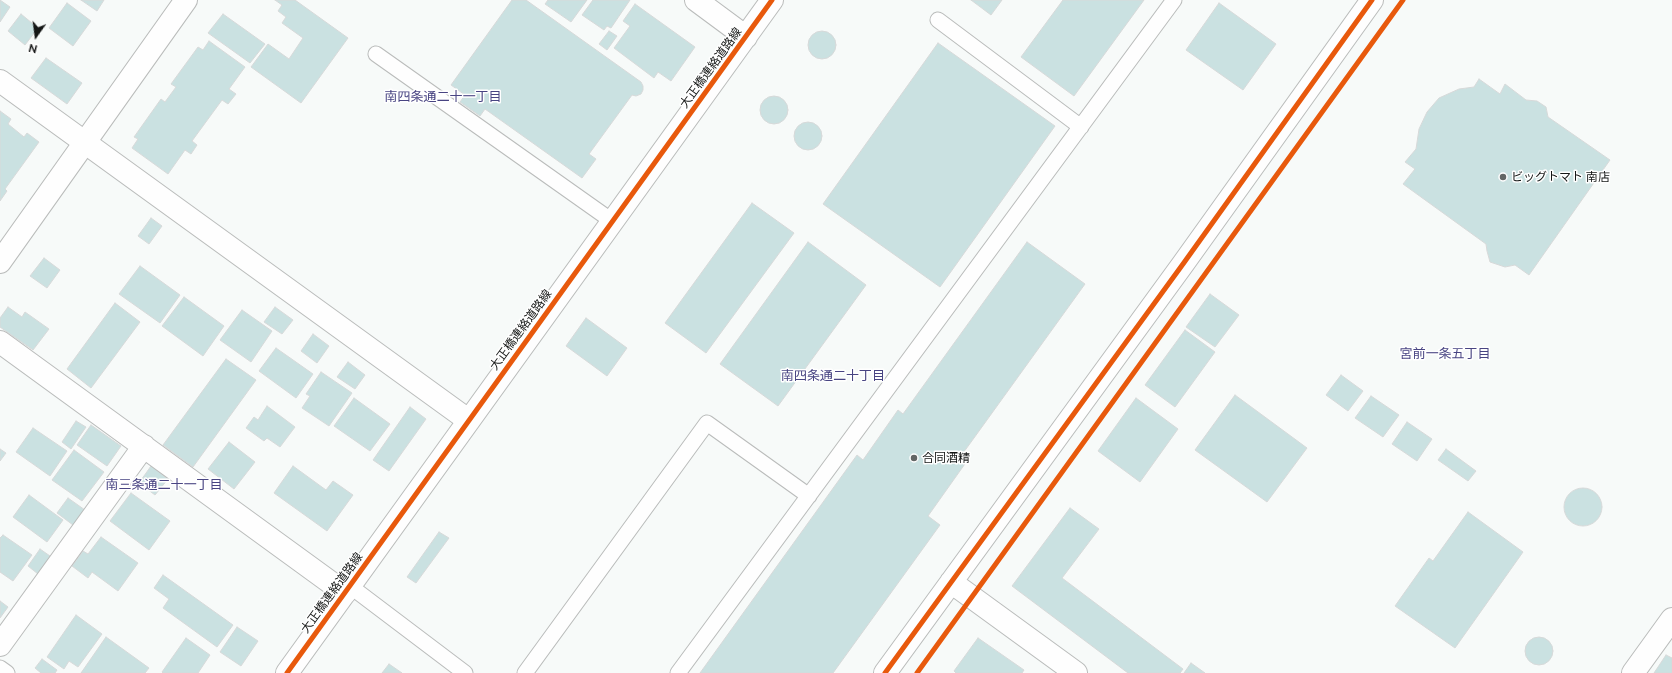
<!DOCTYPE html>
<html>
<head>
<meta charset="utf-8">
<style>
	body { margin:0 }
	#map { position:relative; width:1672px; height:673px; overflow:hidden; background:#f7faf9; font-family:Raleway,sans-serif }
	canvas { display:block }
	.north { position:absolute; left:16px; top:16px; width:40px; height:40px; -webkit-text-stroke:3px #fff; paint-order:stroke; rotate:194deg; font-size:11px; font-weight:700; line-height:16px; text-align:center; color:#141615 }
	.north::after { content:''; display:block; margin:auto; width:14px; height:18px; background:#141615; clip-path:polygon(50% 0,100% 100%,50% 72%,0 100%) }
</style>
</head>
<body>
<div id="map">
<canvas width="1672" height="673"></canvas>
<div class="north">N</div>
</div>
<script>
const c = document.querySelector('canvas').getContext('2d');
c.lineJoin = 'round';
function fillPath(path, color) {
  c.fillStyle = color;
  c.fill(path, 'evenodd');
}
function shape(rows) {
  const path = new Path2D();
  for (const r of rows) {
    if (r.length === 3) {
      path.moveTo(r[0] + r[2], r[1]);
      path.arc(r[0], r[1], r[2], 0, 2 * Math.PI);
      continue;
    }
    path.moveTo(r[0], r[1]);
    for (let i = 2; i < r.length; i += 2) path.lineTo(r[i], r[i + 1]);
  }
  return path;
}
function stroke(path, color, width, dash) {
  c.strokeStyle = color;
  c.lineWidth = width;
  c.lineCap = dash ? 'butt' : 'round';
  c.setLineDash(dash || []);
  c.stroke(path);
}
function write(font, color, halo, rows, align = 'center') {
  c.font = font + ' Raleway,"Noto Sans JP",sans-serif';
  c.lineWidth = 3;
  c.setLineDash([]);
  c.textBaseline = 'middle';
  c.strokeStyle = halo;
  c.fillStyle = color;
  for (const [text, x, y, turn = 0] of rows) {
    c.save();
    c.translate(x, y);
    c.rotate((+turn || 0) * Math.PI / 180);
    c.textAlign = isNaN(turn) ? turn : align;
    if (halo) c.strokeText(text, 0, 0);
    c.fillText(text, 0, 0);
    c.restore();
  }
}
const building = shape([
	[0,0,10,7,0,22,0,0],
	[81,0,104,0,97,11,81,0],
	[275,0,295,0,348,38,301,103,251,67,268,44,289,59,303,38,282,23,286,17,278,11,282,5,275,0],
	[512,0,526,0,641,82,643,86,643,90,641,94,636,96,632,95,589,154,596,159,582,178,485,109,480,116,460,102,465,95,451,85,512,0],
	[548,0,587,0,571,22,545,4,548,0],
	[593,0,630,0,611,28,607,26,604,30,582,15,593,0],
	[971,0,1002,0,991,15,971,0],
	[1063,0,1144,0,1074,96,1021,57,1063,0],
	[67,3,91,21,73,46,49,28,67,3],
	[1219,3,1276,44,1243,90,1186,50,1219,3],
	[635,4,695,47,671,81,658,72,654,78,614,48,630,26,623,21,635,4],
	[21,14,38,28,25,45,8,31,21,14],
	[223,14,265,44,250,63,208,33,223,14],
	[609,31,617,36,607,50,599,44,609,31],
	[822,45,14],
	[209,41,245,67,229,89,236,94,228,104,222,100,192,141,197,145,191,154,185,150,168,174,132,148,138,139,134,137,161,99,165,102,176,87,171,84,198,47,203,50,209,41],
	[938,43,1055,126,940,287,823,204,938,43],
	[46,58,82,83,67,104,31,78,46,58],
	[1479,79,1500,94,1505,84,1526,100,1537,101,1546,107,1548,117,1610,160,1529,275,1515,265,1505,267,1490,262,1487,251,1486,244,1403,184,1415,169,1405,162,1416,149,1419,129,1427,112,1439,98,1459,89,1474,87,1479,79],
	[774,110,14],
	[0,111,11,119,8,124,24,137,27,133,39,142,5,189,7,191,0,201,0,111],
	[808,136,14],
	[752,203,794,233,706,353,665,323,752,203],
	[151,218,162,226,149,244,138,236,151,218],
	[808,242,866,285,778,406,720,364,808,242],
	[1027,242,1085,284,961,456,967,461,928,516,940,525,833,673,700,673,857,455,863,460,898,410,903,414,1027,242],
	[44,258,60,270,47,288,30,276,44,258],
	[140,266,180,295,160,323,119,294,140,266],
	[1210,294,1239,315,1215,347,1186,327,1210,294],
	[184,297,224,326,203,356,162,326,184,297],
	[115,303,140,322,91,388,67,369,115,303],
	[8,307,22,317,25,312,49,329,33,350,0,327,0,318,8,307],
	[275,307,293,320,282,334,264,322,275,307],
	[242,310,272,331,251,362,220,340,242,310],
	[586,318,627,348,607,376,566,346,586,318],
	[1185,330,1215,352,1175,407,1145,385,1185,330],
	[313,334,329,346,317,363,301,351,313,334],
	[276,348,313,374,296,398,259,371,276,348],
	[226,359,256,380,193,467,163,445,226,359],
	[348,362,365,375,355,389,337,377,348,362],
	[321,372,352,393,329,426,302,408,310,396,306,394,321,372],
	[1341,375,1363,391,1348,411,1326,395,1341,375],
	[1235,395,1307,448,1267,502,1195,450,1235,395],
	[1371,396,1399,415,1383,437,1355,418,1371,396],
	[354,398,390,424,370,451,334,426,354,398],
	[1136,398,1178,429,1140,482,1098,451,1136,398],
	[267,406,295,427,280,447,267,438,264,441,246,428,254,417,258,420,267,406],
	[410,407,426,419,389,471,373,460,410,407],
	[76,421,86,427,71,449,62,442,76,421],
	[1407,422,1432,439,1417,461,1392,444,1407,422],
	[91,425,121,446,107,466,77,445,91,425],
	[33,428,67,451,50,476,16,452,33,428],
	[229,442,255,462,234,489,208,469,229,442],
	[0,449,6,453,0,461,0,449],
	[1446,449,1476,471,1468,481,1438,460,1446,449],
	[74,450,104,472,82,501,52,480,74,450],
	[151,466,168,479,155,495,139,483,151,466],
	[293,466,326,490,333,481,353,495,327,531,274,493,293,466],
	[1583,507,19],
	[131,493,170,521,149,550,110,521,131,493],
	[29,495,63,520,47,542,13,517,29,495],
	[68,498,85,510,73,525,57,513,68,498],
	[1070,508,1099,529,1062,578,1183,669,1180,673,1128,673,1012,586,1070,508],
	[1468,512,1523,552,1455,648,1395,606,1429,558,1433,561,1468,512],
	[439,532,449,538,416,583,407,577,439,532],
	[3,535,32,555,13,581,0,572,0,538,3,535],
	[101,537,138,563,118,591,92,572,88,578,72,566,83,551,88,554,101,537],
	[40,549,50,556,38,574,28,566,40,549],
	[163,575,233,625,217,647,163,608,169,599,154,588,163,575],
	[0,601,8,607,0,618,0,601],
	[76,615,102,634,78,667,69,661,64,669,47,657,76,615],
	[237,627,258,641,241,666,220,652,237,627],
	[106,637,149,668,145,673,81,673,106,637],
	[1539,651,14],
	[186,638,210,655,198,673,163,673,162,672,186,638],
	[978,638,1024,670,1022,673,956,673,954,671,978,638],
	[1666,655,1672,658,1672,673,1654,673,1666,655],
	[42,659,57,670,55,673,41,673,35,668,42,659],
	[1191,663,1205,673,1184,673,1191,663],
	[389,664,402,673,382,673,389,664]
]);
fillPath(building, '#cae1e1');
stroke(building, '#d7d9d9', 1);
const service = shape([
	[938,20,1081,127],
	[376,54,612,221],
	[350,586,465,673],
	[0,668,7,673],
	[525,673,707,423,809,496],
	[678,673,1174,0]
]);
const minor = shape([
	[696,0,746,37],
	[0,81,468,420],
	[0,342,345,593],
	[951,582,1076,673],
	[0,645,144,446],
	[287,673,772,0],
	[885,673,1183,264,1372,0],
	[1633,673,1672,619]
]);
const tertiary = shape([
	[0,262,186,0]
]);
stroke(service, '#babcbb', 17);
stroke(minor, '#babcbb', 24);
stroke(tertiary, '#babcbb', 24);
stroke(service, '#fefefe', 15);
stroke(minor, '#fefefe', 22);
stroke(tertiary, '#fefefe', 22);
stroke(shape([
	[287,673,772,0],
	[885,673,1183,264,1372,0],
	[917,673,1403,0]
]), '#e8590c', 5);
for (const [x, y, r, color] of [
	[1503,177,4,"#636665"],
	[914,458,4,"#636665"]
]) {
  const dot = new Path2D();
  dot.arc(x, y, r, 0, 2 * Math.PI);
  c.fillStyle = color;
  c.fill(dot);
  stroke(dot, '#fff', 1.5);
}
write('12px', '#141615', '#fff', [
	["大正橋連絡道路線",711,68,-54],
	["大正橋連絡道路線",521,330,-54],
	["大正橋連絡道路線",332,593,-54]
]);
write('12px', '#141615', '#fff', [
	["ビッグトマト 南店",1511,177],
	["合同酒精",922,458]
], 'left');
write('13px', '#484482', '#fff', [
	["南四条通二十一丁目",443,97],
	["宮前一条五丁目",1445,354],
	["南四条通二十丁目",833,376],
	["南三条通二十一丁目",164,485]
]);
</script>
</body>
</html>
